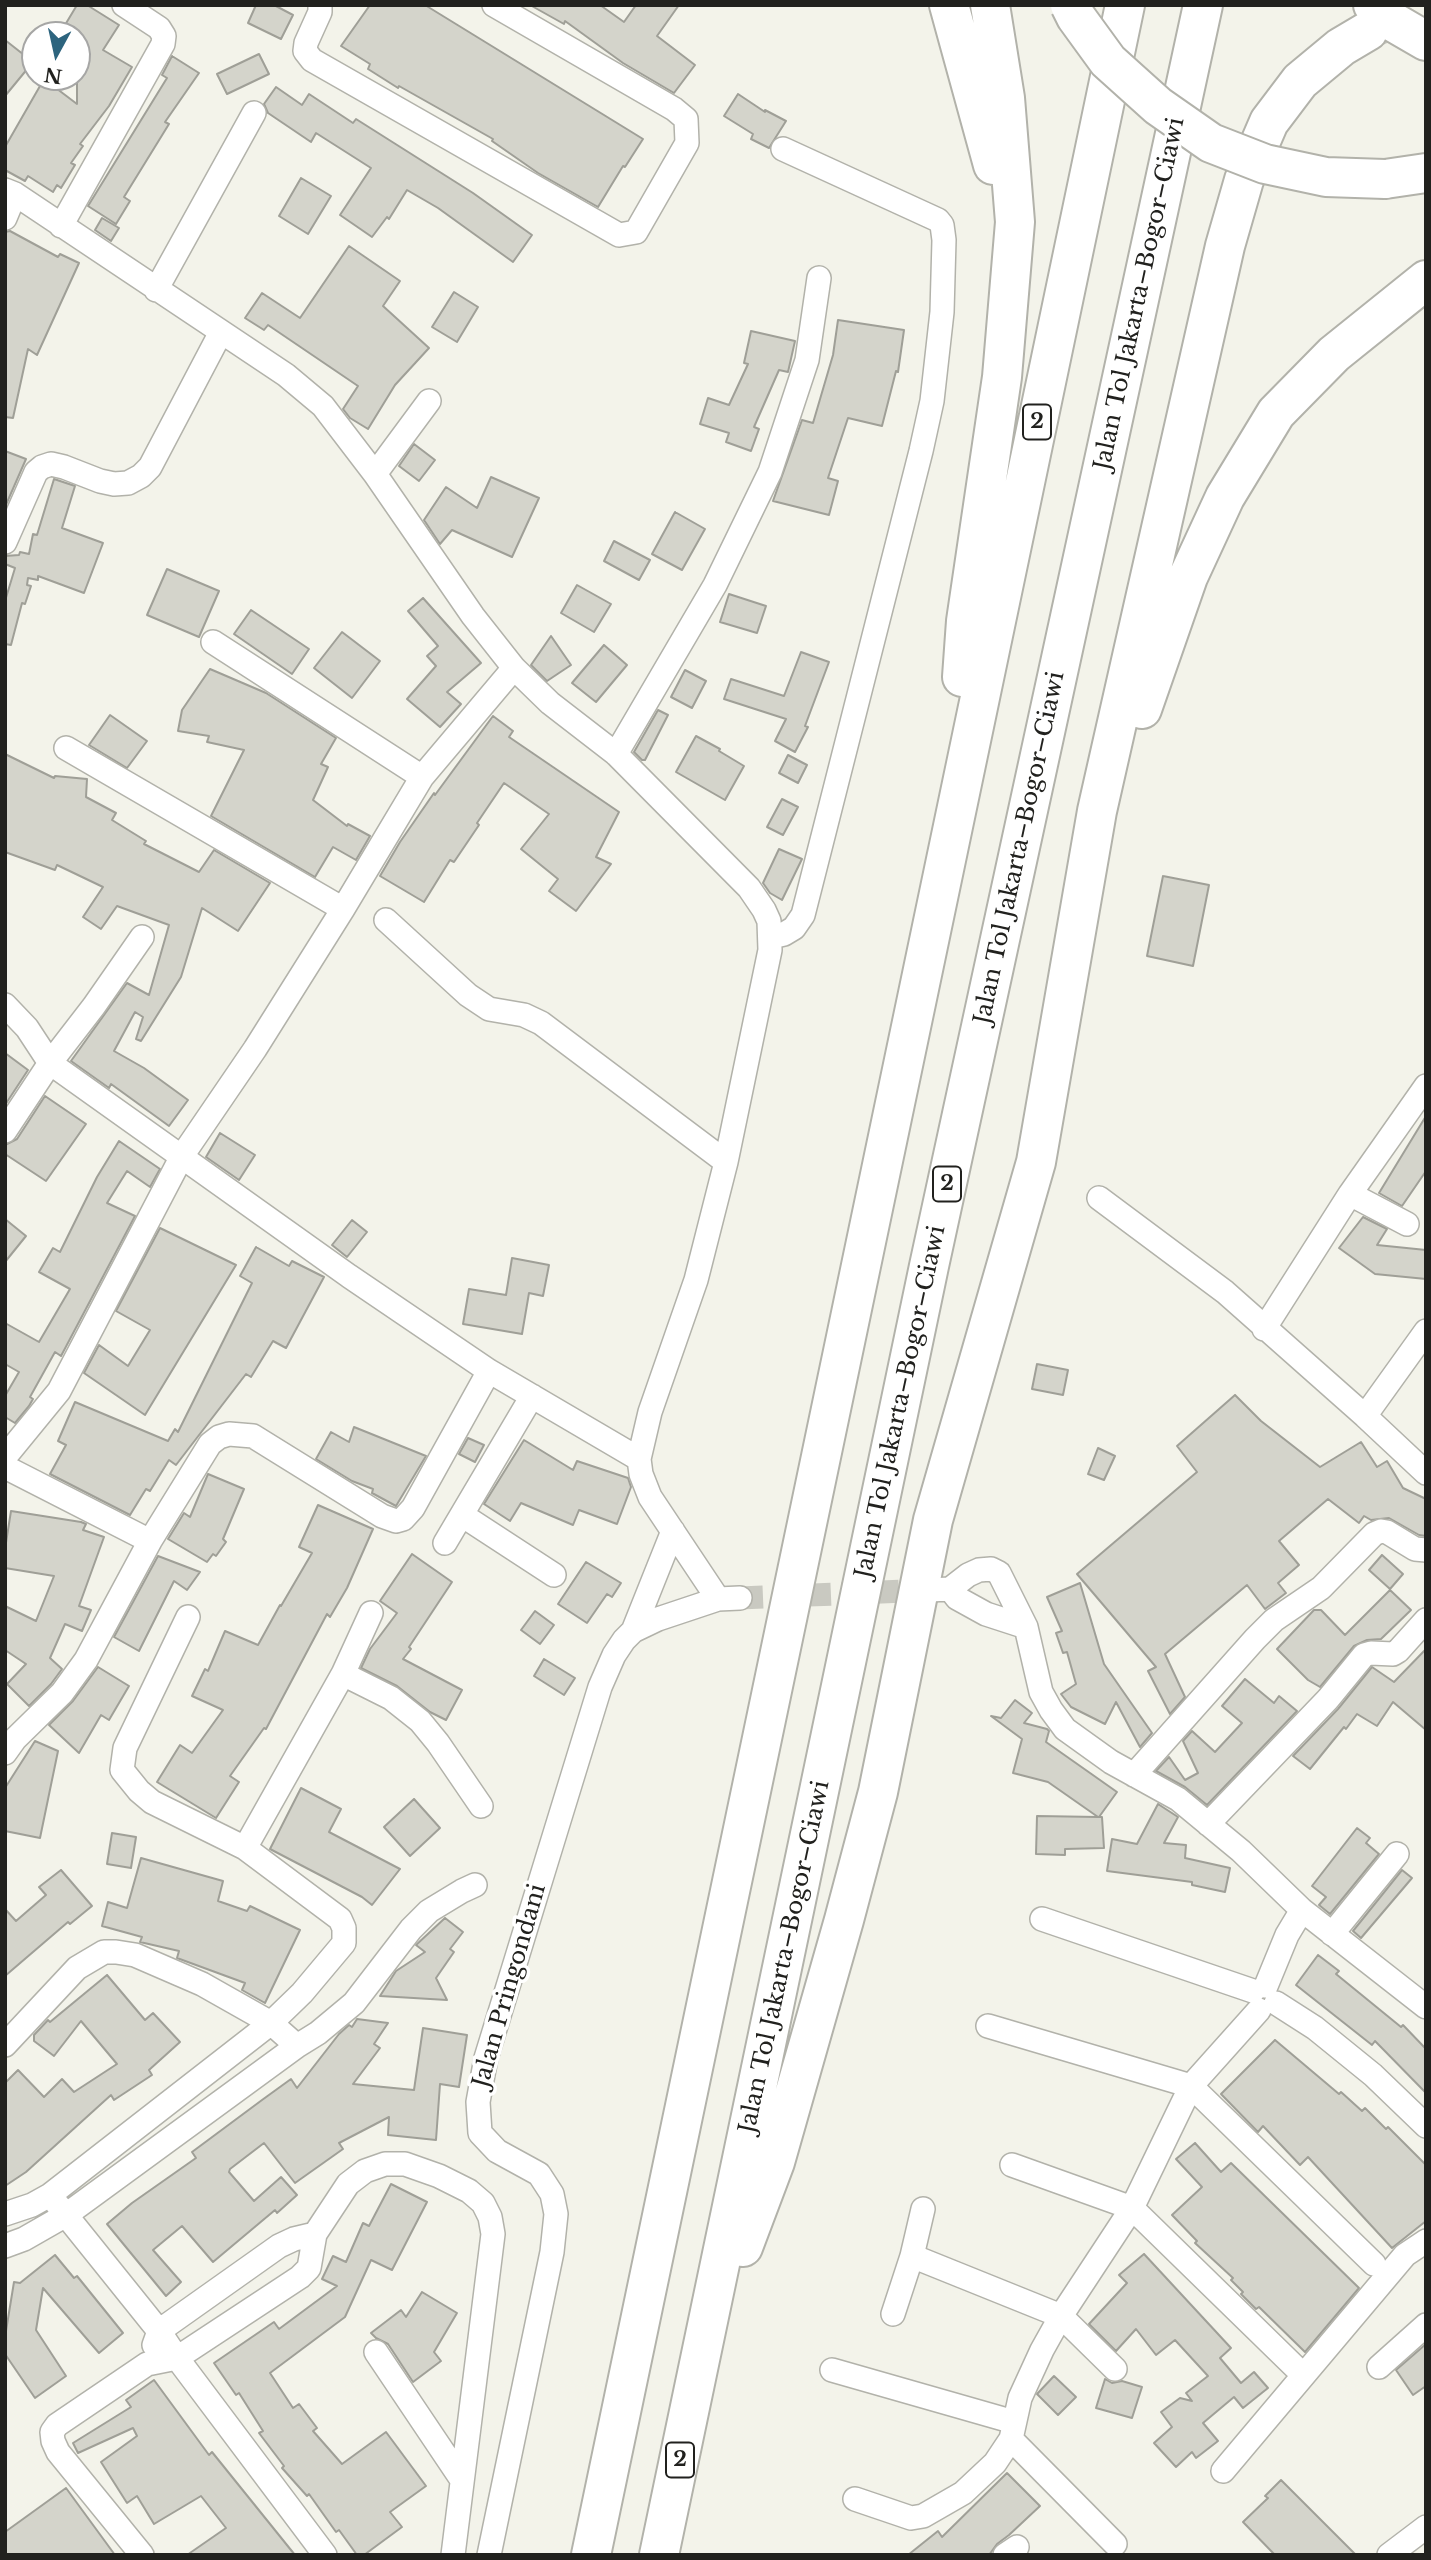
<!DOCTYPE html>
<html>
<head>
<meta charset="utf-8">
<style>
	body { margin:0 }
	#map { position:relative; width:1431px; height:2560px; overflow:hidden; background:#f3f3ea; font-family:"Libre Baskerville",serif }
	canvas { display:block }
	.frame { position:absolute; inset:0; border:7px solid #21211e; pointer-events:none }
	.north { position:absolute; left:21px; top:21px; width:70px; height:70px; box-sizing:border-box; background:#fff; border:2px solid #a6a6a5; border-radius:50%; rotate:188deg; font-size:19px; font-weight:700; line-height:28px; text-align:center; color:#21211e }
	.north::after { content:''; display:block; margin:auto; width:24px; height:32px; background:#2d647e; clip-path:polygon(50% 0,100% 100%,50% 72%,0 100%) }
</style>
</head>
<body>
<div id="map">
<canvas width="1431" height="2560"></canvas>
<div class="frame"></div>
<div class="north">N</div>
</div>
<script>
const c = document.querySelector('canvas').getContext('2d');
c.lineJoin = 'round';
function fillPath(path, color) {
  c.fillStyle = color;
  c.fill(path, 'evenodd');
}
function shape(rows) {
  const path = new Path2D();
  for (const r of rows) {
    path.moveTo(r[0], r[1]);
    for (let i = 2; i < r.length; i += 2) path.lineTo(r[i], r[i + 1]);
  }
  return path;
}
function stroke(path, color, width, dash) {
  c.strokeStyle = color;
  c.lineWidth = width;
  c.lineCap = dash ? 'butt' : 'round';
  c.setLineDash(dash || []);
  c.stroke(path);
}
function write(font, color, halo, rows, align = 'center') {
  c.font = font + ' "Libre Baskerville",serif';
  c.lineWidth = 7;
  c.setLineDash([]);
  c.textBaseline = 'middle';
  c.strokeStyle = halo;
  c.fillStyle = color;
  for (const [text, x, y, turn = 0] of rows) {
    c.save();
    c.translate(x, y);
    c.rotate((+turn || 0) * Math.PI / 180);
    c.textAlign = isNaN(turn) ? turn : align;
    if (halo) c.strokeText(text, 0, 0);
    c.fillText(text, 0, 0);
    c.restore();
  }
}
const building = shape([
	[77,5,87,5,119,25,103,50,132,67,109,106,80,144,83,146,71,163,75,165,61,188,57,185,53,192,28,176,25,181,5,170,5,147,44,79,77,104,77,33,65,25,77,5],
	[256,5,274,5,293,15,281,39,248,23,256,5],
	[370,5,425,5,643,139,625,167,623,166,598,207,538,173,492,141,493,139,399,86,398,88,368,69,370,64,341,46,370,5],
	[530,5,600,5,624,22,636,5,679,5,657,36,695,65,674,93,623,63,565,21,564,24,530,5],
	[5,40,33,62,5,96,5,40],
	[259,54,269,74,227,94,217,74,259,54],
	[172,56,199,73,165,122,169,124,124,197,130,201,116,224,88,206,167,78,162,75,172,56],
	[276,87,302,105,309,94,353,123,356,119,473,193,532,235,513,262,438,208,407,190,389,219,387,217,372,237,340,215,371,168,316,133,311,142,268,113,264,104,276,87],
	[738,94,765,112,765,110,786,121,769,148,751,139,753,134,724,116,738,94],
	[301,178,331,196,308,234,279,216,301,178],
	[102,218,119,228,111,241,95,230,102,218],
	[10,231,58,257,60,254,79,263,37,355,28,349,13,418,5,417,5,232,10,231],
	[349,246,400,281,383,306,429,348,395,385,368,429,350,418,343,409,358,386,268,325,264,330,245,318,262,293,300,318,349,246],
	[454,292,478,307,457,342,432,327,454,292],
	[838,320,904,330,898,372,896,371,882,426,848,418,828,478,838,481,829,515,773,501,802,420,813,423,833,355,838,320],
	[751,331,795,341,788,372,779,370,754,427,759,429,751,451,726,442,729,433,700,424,708,398,729,405,748,364,744,363,751,331],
	[414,444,435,460,419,481,399,466,414,444],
	[5,451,26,459,5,507,5,451],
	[491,477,539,498,512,557,452,530,440,544,424,520,446,487,477,508,491,477],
	[54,479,75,486,62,528,103,543,84,593,38,576,38,580,28,578,27,585,31,586,25,604,22,603,11,645,5,644,5,601,15,568,5,564,5,556,19,555,20,552,29,554,33,534,37,535,54,479],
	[675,512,705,529,682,570,652,554,675,512],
	[614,541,650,560,639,580,604,561,614,541],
	[167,569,219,591,199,637,147,615,167,569],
	[577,585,611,604,594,632,561,613,577,585],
	[729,594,766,606,757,633,720,622,729,594],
	[423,598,481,663,447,692,461,704,440,727,407,699,436,666,427,656,438,646,408,611,423,598],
	[251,610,309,649,292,674,234,634,251,610],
	[342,632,380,661,352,698,314,668,342,632],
	[551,636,571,665,547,681,531,665,551,636],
	[604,645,627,665,596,702,572,683,604,645],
	[801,652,829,662,805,726,808,727,795,752,775,741,786,719,724,699,731,679,784,696,801,652],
	[210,669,266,693,336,738,321,764,328,767,313,800,347,826,348,824,370,836,356,860,333,847,315,877,211,816,244,750,207,742,209,736,178,731,182,710,210,669],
	[685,670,706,681,692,708,671,697,685,670],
	[658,710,668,715,645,760,642,760,634,752,658,710],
	[110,715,147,741,127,768,89,745,110,715],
	[493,716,513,731,509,737,619,812,596,857,611,864,576,911,549,891,558,879,521,849,549,814,504,783,477,823,479,825,454,862,450,860,424,902,380,876,400,842,434,793,435,795,493,716],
	[696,736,720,749,719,751,744,766,725,800,676,772,696,736],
	[5,754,54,778,55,776,87,779,86,797,116,813,112,820,146,841,144,844,199,872,214,850,270,883,238,931,202,908,181,977,141,1041,136,1039,143,1017,135,1012,114,1051,144,1068,188,1100,169,1126,111,1084,109,1088,71,1061,127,983,149,995,169,925,117,906,101,929,83,917,103,887,57,865,55,870,5,852,5,754],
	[788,755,807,765,798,783,779,773,788,755],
	[782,799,798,807,783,835,767,827,782,799],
	[779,849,802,859,782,900,770,893,763,883,779,849],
	[1163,876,1209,885,1193,966,1147,956,1163,876],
	[5,1053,28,1070,5,1105,5,1053],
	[45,1096,86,1124,46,1181,5,1154,5,1145,17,1139,45,1096],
	[1426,1116,1426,1171,1402,1206,1379,1193,1426,1116],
	[220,1133,255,1155,239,1180,206,1157,220,1133],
	[119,1141,160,1169,150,1187,127,1171,107,1203,135,1216,61,1356,55,1352,30,1397,33,1399,29,1406,15,1423,5,1417,5,1396,19,1372,5,1364,5,1323,39,1342,70,1289,39,1272,53,1248,60,1252,97,1177,119,1141],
	[1363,1217,1387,1229,1377,1245,1426,1250,1426,1279,1375,1274,1339,1248,1363,1217],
	[5,1219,26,1236,5,1262,5,1219],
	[352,1220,367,1232,347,1257,332,1245,352,1220],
	[160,1228,236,1265,145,1415,84,1373,99,1345,128,1366,150,1330,116,1311,160,1228],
	[256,1247,289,1266,292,1261,324,1277,286,1348,273,1341,251,1377,246,1374,176,1465,169,1460,150,1491,146,1489,130,1515,50,1474,66,1445,58,1441,75,1402,168,1441,175,1429,178,1432,252,1283,240,1276,256,1247],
	[512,1258,549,1265,543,1296,529,1293,522,1334,463,1324,469,1289,506,1295,512,1258],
	[1037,1364,1068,1370,1063,1395,1032,1389,1037,1364],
	[1235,1395,1261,1421,1320,1467,1361,1442,1377,1467,1387,1461,1403,1488,1426,1499,1426,1536,1419,1535,1389,1518,1371,1520,1364,1516,1359,1523,1328,1499,1279,1541,1299,1565,1278,1583,1286,1593,1265,1609,1247,1585,1165,1654,1185,1697,1170,1714,1148,1671,1156,1667,1077,1574,1197,1472,1177,1446,1235,1395],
	[354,1427,426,1456,396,1506,372,1493,373,1489,352,1481,316,1459,331,1432,349,1442,354,1427],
	[468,1438,484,1445,475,1462,459,1454,468,1438],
	[524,1440,573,1470,577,1461,628,1478,631,1487,617,1524,579,1510,573,1525,521,1503,510,1521,484,1504,524,1440],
	[1098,1448,1115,1456,1104,1480,1088,1474,1098,1448],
	[208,1474,244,1489,223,1539,226,1542,216,1556,213,1554,207,1562,168,1539,184,1513,190,1517,208,1474],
	[318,1505,373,1529,347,1588,330,1617,327,1614,266,1729,264,1728,230,1776,239,1782,216,1818,157,1782,180,1745,192,1753,223,1710,192,1696,205,1669,208,1671,225,1631,258,1645,280,1605,281,1606,312,1553,299,1547,318,1505],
	[11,1511,81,1522,86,1524,83,1530,104,1537,79,1606,91,1610,82,1631,65,1624,50,1658,62,1669,51,1684,29,1706,7,1684,26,1664,5,1650,5,1606,36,1621,54,1576,5,1568,5,1549,11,1511],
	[412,1554,452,1582,409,1647,411,1649,403,1659,462,1690,446,1720,430,1712,397,1686,361,1668,370,1649,397,1613,380,1601,412,1554],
	[1382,1555,1403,1574,1390,1589,1369,1570,1382,1555],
	[158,1556,200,1572,187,1590,174,1581,139,1651,114,1637,158,1556],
	[586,1562,621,1583,612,1597,607,1594,587,1623,558,1604,586,1562],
	[1080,1583,1104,1664,1152,1733,1140,1747,1116,1702,1105,1724,1071,1707,1061,1694,1076,1684,1067,1652,1063,1653,1056,1633,1062,1631,1047,1597,1080,1583],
	[1390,1590,1411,1610,1381,1639,1367,1640,1354,1646,1320,1687,1308,1680,1277,1649,1314,1610,1321,1610,1345,1635,1390,1590],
	[535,1611,554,1625,540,1644,521,1630,535,1611],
	[1426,1649,1426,1730,1393,1702,1377,1726,1357,1714,1346,1729,1344,1727,1310,1769,1293,1756,1338,1709,1372,1667,1394,1682,1426,1649],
	[544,1659,575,1678,564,1695,534,1676,544,1659],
	[98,1667,129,1686,109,1720,101,1715,79,1753,49,1725,73,1701,98,1667],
	[1245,1679,1274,1703,1279,1696,1297,1711,1207,1805,1185,1787,1156,1771,1169,1757,1185,1780,1198,1773,1183,1741,1192,1731,1215,1752,1242,1723,1222,1706,1245,1679],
	[1015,1700,1032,1713,1024,1723,1047,1729,1049,1731,1046,1742,1117,1792,1099,1817,1102,1817,1104,1848,1065,1849,1065,1855,1036,1854,1037,1816,1098,1817,1048,1782,1013,1773,1022,1739,991,1716,1001,1718,1015,1700],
	[35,1741,58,1751,40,1838,5,1831,5,1788,35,1741],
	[301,1788,341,1809,329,1832,400,1869,372,1905,362,1897,270,1849,301,1788],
	[414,1799,440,1828,410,1856,384,1827,414,1799],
	[1158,1804,1178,1817,1164,1843,1186,1845,1185,1858,1230,1868,1225,1892,1192,1885,1192,1882,1107,1871,1112,1839,1137,1844,1158,1804],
	[1357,1828,1370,1838,1366,1843,1379,1854,1330,1914,1319,1905,1326,1897,1312,1886,1357,1828],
	[112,1833,136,1837,131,1868,107,1864,112,1833],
	[141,1858,223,1881,218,1901,247,1911,250,1906,300,1930,265,2003,242,1990,245,1983,177,1958,179,1951,140,1942,142,1937,102,1926,108,1902,127,1908,141,1858],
	[61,1870,92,1906,70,1924,68,1922,5,1976,5,1909,16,1921,46,1895,39,1887,61,1870],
	[1402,1870,1412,1878,1361,1938,1353,1931,1402,1870],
	[445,1918,463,1932,450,1949,454,1952,436,1978,447,2000,380,1996,396,1971,425,1952,416,1945,445,1918],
	[1318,1955,1339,1971,1336,1974,1401,2027,1403,2025,1426,2049,1426,2093,1375,2041,1372,2045,1296,1985,1318,1955],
	[107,1975,145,2020,153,2013,180,2042,149,2070,152,2075,114,2100,111,2095,26,2172,5,2186,5,2083,18,2070,44,2097,62,2079,74,2092,117,2064,81,2021,54,2056,34,2041,34,2035,48,2020,50,2022,107,1975],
	[357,2019,388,2023,374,2044,380,2048,353,2084,414,2090,423,2028,467,2035,459,2087,440,2084,436,2140,388,2135,389,2117,339,2143,343,2149,295,2183,264,2143,230,2169,229,2172,254,2201,281,2177,297,2195,277,2213,275,2210,213,2262,182,2226,153,2250,181,2282,166,2296,107,2224,132,2203,196,2158,192,2152,262,2100,291,2079,297,2088,339,2034,349,2025,352,2027,357,2019],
	[1275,2040,1339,2094,1341,2092,1362,2111,1365,2108,1386,2129,1388,2127,1426,2165,1426,2221,1392,2248,1308,2157,1300,2165,1263,2126,1258,2132,1221,2094,1275,2040],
	[1195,2143,1221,2172,1231,2163,1359,2288,1305,2352,1259,2307,1256,2309,1241,2294,1243,2292,1231,2280,1233,2278,1195,2243,1197,2241,1172,2215,1202,2187,1176,2159,1195,2143],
	[391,2184,427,2202,392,2270,371,2260,345,2317,270,2373,293,2408,299,2404,317,2428,313,2431,342,2464,386,2432,426,2486,390,2512,402,2527,364,2555,357,2555,339,2530,336,2532,309,2494,307,2496,282,2468,284,2466,259,2433,263,2431,239,2393,236,2395,214,2363,274,2322,279,2329,337,2286,322,2279,333,2256,346,2262,363,2223,369,2226,391,2184],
	[1144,2254,1231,2348,1220,2358,1241,2383,1254,2372,1268,2388,1243,2408,1234,2397,1203,2423,1218,2441,1196,2458,1192,2452,1176,2467,1154,2443,1172,2427,1161,2412,1180,2398,1192,2401,1186,2393,1208,2376,1175,2340,1156,2355,1136,2329,1116,2351,1089,2324,1127,2283,1119,2275,1144,2254],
	[55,2255,74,2278,77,2276,123,2333,99,2353,43,2288,36,2330,66,2376,35,2398,5,2354,5,2337,14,2282,20,2283,55,2255],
	[422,2292,457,2313,434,2352,441,2361,413,2382,388,2344,376,2338,371,2333,401,2310,406,2317,422,2292],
	[1426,2344,1426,2386,1413,2395,1396,2370,1426,2344],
	[1054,2376,1076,2397,1058,2415,1037,2394,1054,2376],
	[1105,2379,1112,2383,1122,2381,1142,2387,1132,2418,1096,2408,1105,2379],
	[154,2380,209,2455,212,2452,295,2555,187,2555,226,2528,201,2496,154,2524,137,2496,127,2503,101,2462,137,2436,133,2428,78,2453,73,2443,131,2407,126,2400,154,2380],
	[1007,2473,1040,2506,1009,2535,997,2544,989,2555,908,2555,938,2531,942,2537,1007,2473],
	[1281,2480,1356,2555,1275,2555,1243,2522,1268,2498,1265,2496,1281,2480],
	[66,2488,115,2555,5,2555,5,2532,66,2488]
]);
fillPath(building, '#d4d4cb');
stroke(building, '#9f9f97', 2);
stroke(shape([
	[740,1598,929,1590]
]), '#c9c9c1', 23, [23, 11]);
stroke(shape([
	[1368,31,1419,7]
]), '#c9c9c1', 38, [38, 19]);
const minor = shape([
	[320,5,320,12,306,43,305,51,312,60,619,235,636,232,687,143,686,119,674,109,494,5],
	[5,190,15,194,286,375,323,406,375,474,473,616,514,668,550,703,616,754,749,888,764,910,769,921,770,950,726,1162,696,1280,650,1412,639,1459,641,1474,650,1497,718,1599],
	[5,218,15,194],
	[61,226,163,44,164,36,159,28,124,5],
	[156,290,254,113],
	[375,474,429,401],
	[5,542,36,472,42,467,51,464,64,467,100,481,114,484,128,483,141,476,150,467,221,332],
	[213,642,422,777],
	[66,748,343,909],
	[616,754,715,585,770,472,807,360,819,278],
	[386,920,468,995,489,1009,524,1015,541,1023,726,1162],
	[771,937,784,934,794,928,803,915,921,451,932,401,942,312,944,240,942,225,938,220,783,149],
	[5,1005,27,1028,50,1063,349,1276,489,1371,639,1459],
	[5,1131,50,1063,94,1006,142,937],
	[1350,1194,1407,1224],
	[1099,1198,1225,1292,1365,1416,1426,1473],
	[1264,1329,1350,1194,1426,1086],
	[1365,1416,1426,1331],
	[5,1457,59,1391,182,1156,255,1049,343,909,422,777,514,668],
	[5,1467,150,1541],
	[462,1515,554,1575],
	[445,1543,532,1396],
	[950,1589,957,1598,986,1614,1026,1627],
	[929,1590,950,1589,968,1575,979,1570,991,1569,999,1573,1026,1627,1041,1692,1051,1710,1065,1729,1111,1762,1178,1799,1241,1851,1302,1910,1426,2007],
	[633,1631,673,1531],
	[343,1674,391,1698,420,1721,438,1743,481,1806],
	[5,1753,15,1739,62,1693,86,1660,150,1541,210,1444,219,1437,229,1434,253,1436,382,1516,396,1521,403,1519,413,1508,489,1371],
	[1134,1775,1255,1639,1274,1620,1321,1588,1374,1534,1381,1531,1387,1532,1415,1549,1426,1550],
	[1208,1824,1328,1699,1364,1655,1371,1653,1393,1654,1398,1651,1426,1620],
	[245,1848,343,1674,371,1613],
	[1042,1919,1253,1991],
	[1332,1934,1397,1854],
	[1266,1986,1287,1935,1302,1910],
	[1276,2003,1315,2028,1373,2075,1426,2126],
	[988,2026,1191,2086,1374,2264],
	[5,2045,77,1968,104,1952,116,1952,135,1955,202,1984,271,2023,297,2046],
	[1012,2165,1132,2208,1295,2367],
	[57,2204,159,2331,177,2358,325,2555],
	[5,2214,32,2205,50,2195,271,2023,302,1993,344,1943,344,1928,340,1919,245,1848,152,1802,139,1791,122,1770,125,1748,188,1617],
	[5,2246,24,2239,66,2215,297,2046,318,2033,354,2003,411,1929,429,1911,462,1891,475,1885],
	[912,2256,1061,2316,1115,2369],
	[893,2314,912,2256,923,2209],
	[154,2345,159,2331,279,2246,294,2239,315,2234],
	[376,2352,462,2480],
	[1379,2367,1426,2325],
	[832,2370,1014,2422],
	[1011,2439,1115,2544],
	[1223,2471,1405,2255,1426,2241],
	[855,2499,911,2518,923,2516,963,2493,995,2463,1011,2439,1020,2398,1042,2350,1061,2316,1132,2208,1191,2086,1259,2010],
	[142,2555,58,2452,53,2441,52,2432,57,2425,147,2364,177,2358,300,2277,309,2268,315,2234,348,2184,365,2171,385,2164,405,2164,439,2176,469,2191,483,2203,490,2217,493,2234,453,2555],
	[489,2555,552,2252,556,2214,552,2194,539,2174,497,2151,480,2133,478,2102,486,2058,600,1687,614,1655,624,1640,633,1631,658,1619,718,1599,740,1598],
	[1005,2555,1017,2547],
	[1389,2555,1426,2527]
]);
const motorway = shape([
	[949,5,993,165],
	[1373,5,1388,19,1426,41],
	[1385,179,1426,173],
	[962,677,966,621,1002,377,1015,222,1005,98,990,5],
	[1142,709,1188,577,1225,497,1276,413,1334,354,1426,280],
	[743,2247,775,2162,844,1920,878,1792,933,1520,1036,1162,1097,811,1225,246,1244,180,1269,122,1300,81,1341,47,1368,31],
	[591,2555,1125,5],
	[659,2555,929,1266,1203,5]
]);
stroke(minor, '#b2b2aa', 26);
stroke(motorway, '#b2b2aa', 42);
stroke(minor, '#fff', 23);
stroke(motorway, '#fff', 38);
const motorwayBridge = shape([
	[1070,5,1076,17,1108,61,1158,106,1211,143,1265,164,1326,177,1385,179]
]);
stroke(motorwayBridge, '#b2b2aa', 42, []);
stroke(motorwayBridge, '#fff', 38);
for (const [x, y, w] of [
	[1037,422,28],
	[947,1184,28],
	[680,2460,28]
]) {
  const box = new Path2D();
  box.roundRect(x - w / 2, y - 17.5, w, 35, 5);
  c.fillStyle = '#fff';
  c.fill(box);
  stroke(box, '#21211e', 2);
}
write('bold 21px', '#21211e', null, [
	["2",1037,422],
	["2",947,1184],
	["2",680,2460]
]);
write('23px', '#21211e', '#fff', [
	["Jalan Tol Jakarta–Bogor–Ciawi",1140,294,-78],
	["Jalan Tol Jakarta–Bogor–Ciawi",1020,848,-78],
	["Jalan Tol Jakarta–Bogor–Ciawi",901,1402,-78],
	["Jalan Tol Jakarta–Bogor–Ciawi",785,1957,-78],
	["Jalan Pringondani",510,1986,-74]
]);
</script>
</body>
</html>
